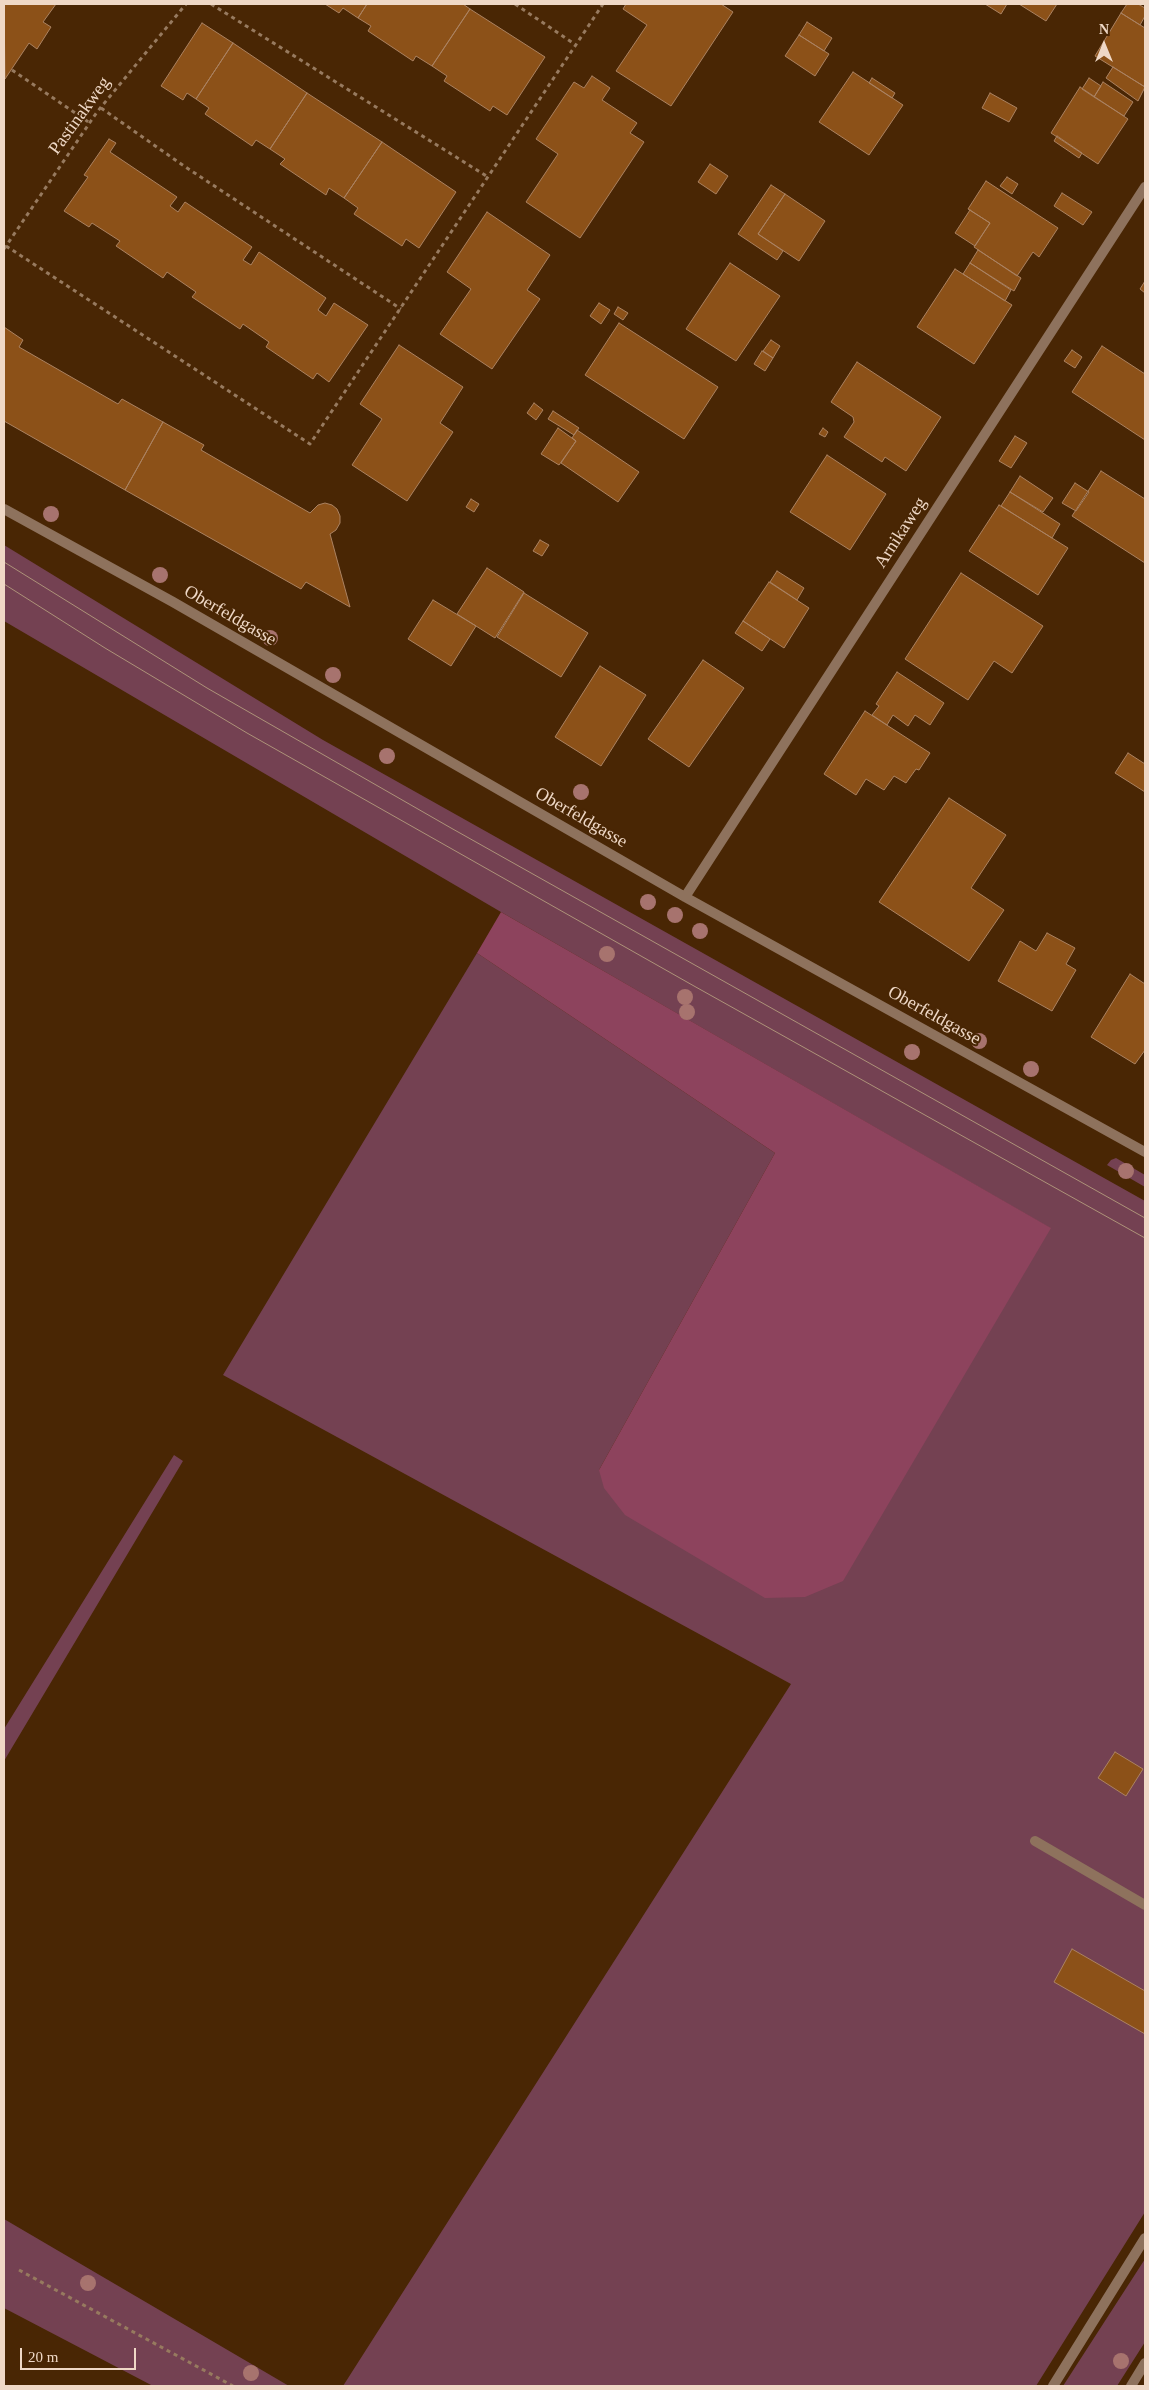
<!DOCTYPE html>
<html>
<head>
<meta charset="utf-8">
<style>
	body { margin:0 }
	#map { position:relative; width:1149px; height:2390px; overflow:hidden; background:#492604; font-family:Georgia,serif }
	canvas { display:block }
	.frame { position:absolute; inset:0; border:5px solid #efd8c6; pointer-events:none }
	.north { position:absolute; left:1079px; top:20px; width:50px; height:50px; -webkit-text-stroke:4px #492604; paint-order:stroke; rotate:0deg; font-size:14px; font-weight:700; line-height:20px; text-align:center; color:#efd8c6 }
	.north::after { content:''; display:block; margin:auto; width:18px; height:22px; background:#efd8c6; clip-path:polygon(50% 0,100% 100%,50% 72%,0 100%) }
	.scale { position:absolute; left:20px; top:2348px; width:116px; height:22px; box-sizing:border-box; border:2px solid #efd8c6; border-top:0; padding-left:6px; font-size:15px; line-height:18px; white-space:nowrap; color:#efd8c6; -webkit-text-stroke:4px #492604; paint-order:stroke }
</style>
</head>
<body>
<div id="map">
<canvas width="1149" height="2390"></canvas>
<div class="frame"></div>
<div class="north">N</div>
<div class="scale">20 m</div>
</div>
<script>
const c = document.querySelector('canvas').getContext('2d');
c.lineJoin = 'round';
function fillPath(path, color) {
  c.fillStyle = color;
  c.fill(path, 'evenodd');
}
function shape(rows) {
  const path = new Path2D();
  for (const r of rows) {
    path.moveTo(r[0], r[1]);
    for (let i = 2; i < r.length; i += 2) path.lineTo(r[i], r[i + 1]);
  }
  return path;
}
function stroke(path, color, width, dash) {
  c.strokeStyle = color;
  c.lineWidth = width;
  c.lineCap = dash ? 'butt' : 'round';
  c.setLineDash(dash || []);
  c.stroke(path);
}
function write(font, color, halo, rows, align = 'center') {
  c.font = font + ' Georgia,serif';
  c.lineWidth = 4;
  c.setLineDash([]);
  c.textBaseline = 'middle';
  c.strokeStyle = halo;
  c.fillStyle = color;
  for (const [text, x, y, turn = 0] of rows) {
    c.save();
    c.translate(x, y);
    c.rotate((+turn || 0) * Math.PI / 180);
    c.textAlign = isNaN(turn) ? turn : align;
    if (halo) c.strokeText(text, 0, 0);
    c.fillText(text, 0, 0);
    c.restore();
  }
}
fillPath(shape([
	[4,545,323,740,1145,1201,1145,2212,1036,2386,343,2386,791,1684,223,1375,477,953,775,1153,599,1470,1050,1228,501,912,4,621],
	[1116,1158,1145,1175,1145,1187,1107,1165,1111,1160],
	[174,1455,183,1461,4,1761,4,1729],
	[4,2219,289,2386,153,2386,4,2308],
	[1145,2259,1145,2342,1117,2386,1063,2386]
]), '#744152');
fillPath(shape([
	[501,912,1051,1228,843,1581,805,1597,765,1598,625,1515,604,1488,599,1470,775,1153,477,953]
]), '#8d435d');
const building = shape([
	[4,4,56,4,43,22,51,27,37,49,29,43,5,79,4,4],
	[325,4,367,4,358,18,343,8,339,13,325,4],
	[367,4,463,4,470,9,432,66,416,56,413,61,368,31,371,26,358,18,367,4],
	[626,4,721,4,733,12,671,106,616,71,647,25,623,9,626,4],
	[985,4,1007,4,1001,14,985,4],
	[1019,4,1057,4,1046,21,1019,4],
	[1127,4,1138,4,1145,8,1145,16,1140,25,1121,13,1127,4],
	[470,9,545,57,507,115,493,106,490,111,444,81,447,76,432,66,470,9],
	[1121,13,1145,28,1145,87,1095,56,1121,13],
	[807,22,832,38,824,51,799,35,807,22],
	[202,23,233,43,196,99,187,93,183,100,161,86,202,23],
	[799,35,829,54,815,76,785,56,799,35],
	[233,43,307,93,270,149,256,140,252,146,205,114,209,108,196,99,233,43],
	[1113,67,1145,87,1138,101,1106,78,1113,67],
	[853,72,903,105,869,155,819,122,853,72],
	[592,76,610,88,602,100,637,123,630,133,644,142,580,238,526,202,558,154,536,139,574,82,584,88,592,76],
	[872,78,895,93,892,98,869,83,872,78],
	[1089,78,1101,86,1094,97,1082,89,1089,78],
	[1103,82,1133,102,1124,116,1094,97,1103,82],
	[1080,87,1128,119,1098,164,1051,133,1080,87],
	[307,93,382,142,344,198,329,188,326,195,280,164,285,159,270,149,307,93],
	[990,93,1017,108,1009,122,982,108,990,93],
	[1057,136,1082,153,1079,158,1054,141,1057,136],
	[109,139,116,143,110,152,177,197,170,206,178,212,185,202,252,247,243,260,251,265,259,252,326,298,318,310,326,316,334,303,368,325,329,382,317,373,313,379,266,347,269,342,243,324,240,329,192,297,196,292,167,272,163,278,116,246,120,241,92,223,89,227,64,211,88,177,84,175,109,139],
	[382,142,456,192,419,248,406,239,402,246,354,214,358,208,344,198,382,142],
	[710,164,728,176,716,194,698,182,710,164],
	[1007,177,1018,184,1012,194,1000,186,1007,177],
	[986,181,1058,228,1039,257,1033,252,1017,276,974,247,990,223,968,209,986,181],
	[771,185,785,194,758,234,783,251,777,260,738,234,771,185],
	[1062,193,1092,212,1083,225,1054,206,1062,193],
	[785,194,825,221,799,261,758,234,785,194],
	[970,210,990,223,975,246,955,233,970,210],
	[487,212,550,255,527,290,540,299,492,369,440,334,471,289,447,272,487,212],
	[978,250,1021,278,1014,291,970,263,978,250],
	[730,263,780,296,736,361,686,329,730,263],
	[970,263,1011,290,1005,301,963,274,970,263],
	[955,269,1012,305,974,364,917,327,955,269],
	[1145,281,1145,293,1140,289,1145,281],
	[599,303,610,310,601,324,590,316,599,303],
	[618,307,628,313,623,320,614,314,618,307],
	[619,323,718,387,684,439,585,375,619,323],
	[4,327,23,340,19,347,118,404,122,399,163,422,125,490,4,421,4,327],
	[771,340,780,346,773,358,763,351,771,340],
	[399,345,463,387,440,423,453,432,407,501,352,465,382,419,360,404,399,345],
	[1102,346,1145,374,1145,440,1072,392,1102,346],
	[1072,350,1082,357,1075,368,1064,361,1072,350],
	[762,351,773,358,765,371,754,364,762,351],
	[857,362,941,417,906,471,885,457,882,462,844,437,854,422,853,417,831,402,857,362],
	[534,403,543,410,536,420,527,413,534,403],
	[553,411,579,428,574,435,548,419,553,411],
	[163,422,204,445,201,450,310,513,318,505,325,503,332,505,337,509,340,516,340,523,336,530,330,534,350,607,306,582,301,589,125,490,163,422],
	[558,428,576,441,559,465,541,454,558,428],
	[823,428,828,432,825,437,819,434,823,428],
	[577,430,639,472,618,502,561,463,576,441,572,438,577,430],
	[1015,436,1027,443,1011,468,999,461,1015,436],
	[827,455,886,494,850,550,790,512,827,455],
	[1101,471,1145,499,1145,563,1072,516,1101,471],
	[1020,476,1053,498,1043,512,1010,492,1020,476],
	[1075,483,1089,492,1076,511,1062,503,1075,483],
	[1010,492,1060,524,1052,538,1001,506,1010,492],
	[471,499,479,504,474,512,466,507,471,499],
	[999,505,1068,548,1038,595,969,551,999,505],
	[540,540,549,545,542,556,533,551,540,540],
	[487,568,524,592,495,638,457,614,487,568],
	[777,571,804,588,797,600,770,582,777,571],
	[961,573,1043,626,1012,673,994,661,968,700,905,659,961,573],
	[769,582,809,608,784,648,743,621,769,582],
	[524,593,588,633,561,677,497,637,524,593],
	[433,600,476,626,451,666,408,639,433,600],
	[743,621,770,639,762,651,735,633,743,621],
	[703,660,744,688,689,767,648,739,703,660],
	[600,666,646,695,601,766,555,737,600,666],
	[897,672,944,703,930,725,915,715,908,726,893,715,887,725,872,715,879,706,876,704,897,672],
	[865,711,930,753,919,770,916,769,906,783,894,776,884,790,866,779,856,795,824,774,865,711],
	[1128,753,1145,764,1145,792,1115,773,1128,753],
	[949,798,1006,835,971,888,1004,910,969,961,879,902,949,798],
	[1047,933,1075,948,1066,964,1076,970,1052,1011,998,981,1020,941,1036,951,1047,933],
	[1130,974,1145,984,1145,1050,1135,1064,1091,1037,1130,974],
	[1115,1752,1143,1769,1126,1796,1098,1778,1115,1752],
	[1072,1949,1145,1991,1145,2034,1054,1982,1072,1949]
]);
fillPath(building, '#8c5118');
stroke(building, '#ab8261', 1);
stroke(shape([
	[211,4,488,177],
	[515,4,576,45],
	[12,70,90,123],
	[101,108,184,166,401,309],
	[6,246,310,444,603,4],
	[4,249,97,112,186,4],
	[19,2270,233,2386]
]), '#977a5f', 3, [4, 4]);
stroke(shape([
	[1035,1841,1145,1905],
	[1053,2386,1145,2238]
]), '#8e725d', 10);
stroke(shape([
	[4,509,173,602,685,897,1145,1152],
	[685,897,1145,187],
	[1131,2386,1145,2363]
]), '#8e725d', 10);
stroke(shape([
	[4,562,207,688,451,828,1145,1218],
	[4,584,105,648,247,733,694,986,1145,1238]
]), '#ad9279', 1);
c.fillStyle = '#a7736e';
for (const [x, y] of [
	[51,514],
	[160,575],
	[270,638],
	[333,675],
	[387,756],
	[581,792],
	[648,902],
	[675,915],
	[700,931],
	[607,954],
	[685,997],
	[687,1012],
	[979,1041],
	[912,1052],
	[1031,1069],
	[1126,1171],
	[88,2283],
	[1121,2361],
	[251,2373]
]) {
  c.beginPath();
  c.arc(x, y, 8, 0, 2 * Math.PI);
  c.fill();
}
write('18px', '#efd8c6', '#492604', [
	["Pastinakweg",80,116,-54],
	["Arnikaweg",901,533,-57],
	["Oberfeldgasse",230,616,30],
	["Oberfeldgasse",581,818,30],
	["Oberfeldgasse",934,1016,29]
]);
</script>
</body>
</html>
